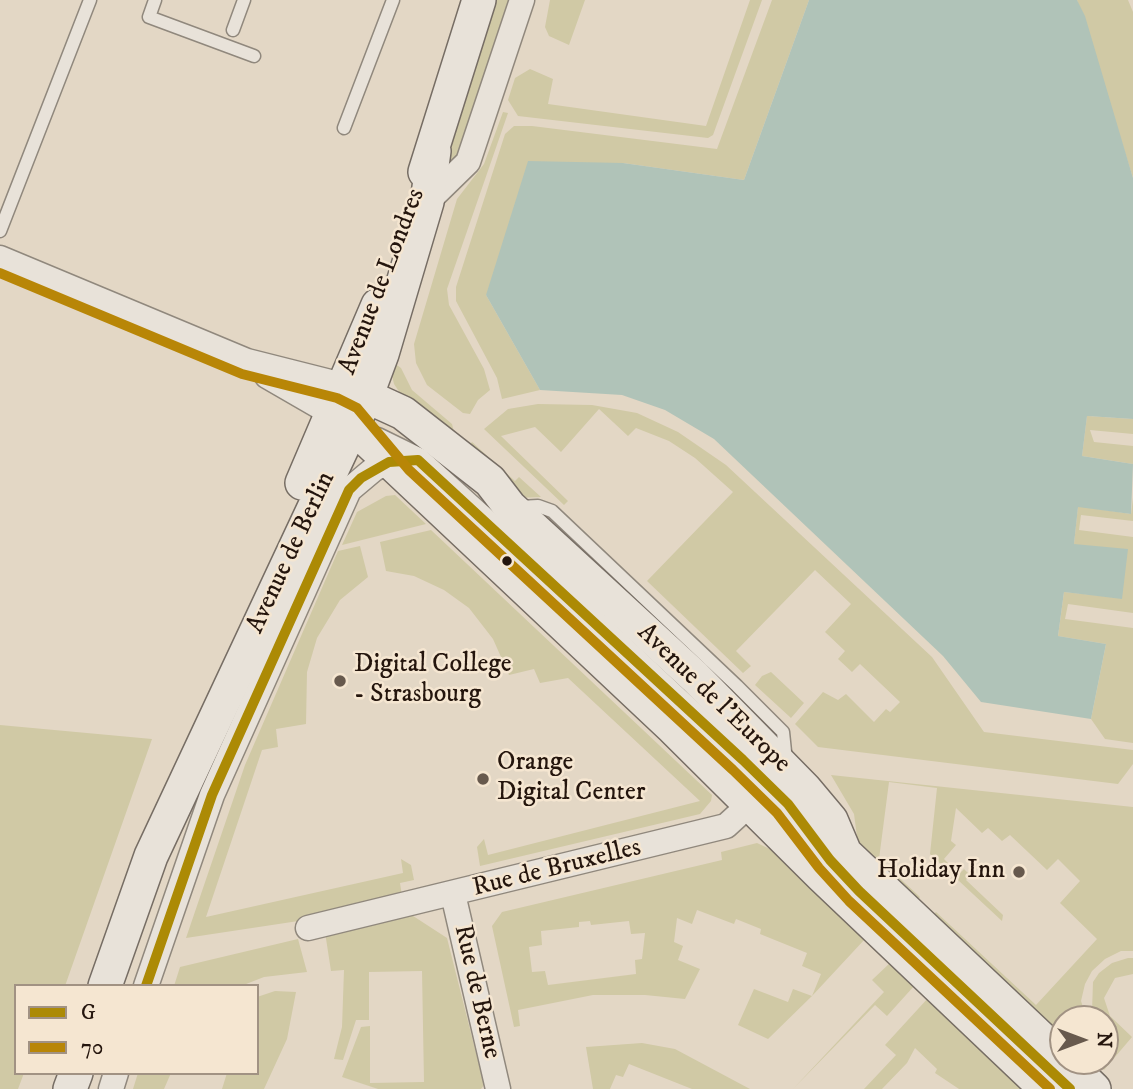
<!DOCTYPE html>
<html>
<head>
<meta charset="utf-8">
<style>
	body { margin:0 }
	#map { position:relative; width:1133px; height:1089px; overflow:hidden; background:#e3d7c5; font-family:"IM FELL DW Pica",serif }
	canvas { display:block }
	.legend { position:absolute; left:14px; top:984px; width:245px; height:91px; box-sizing:border-box; background:#f5e6d1; border:2px solid #a19283; margin:0; padding:9px 12px; list-style:none; font-size:21px; color:#24150d }
	.legend li { display:flex; align-items:center; gap:14px; height:35px }
	.legend b { width:35px; border:2px solid #a19283 }
	.north { position:absolute; left:1049px; top:1005px; width:70px; height:70px; box-sizing:border-box; background:#f5e6d1; border:2px solid #a19283; border-radius:50%; rotate:90deg; font-size:19px; font-weight:700; line-height:28px; text-align:center; color:#24150d }
	.north::after { content:''; display:block; margin:auto; width:24px; height:32px; background:#67594d; clip-path:polygon(50% 0,100% 100%,50% 72%,0 100%) }
</style>
</head>
<body>
<div id="map">
<canvas width="1133" height="1089"></canvas>
<ul class="legend">
<li><b style="height:9px;background:#ac8a05"></b>G</li>
<li><b style="height:9px;background:#b88607"></b>70</li>
</ul>
<div class="north">N</div>
</div>
<script>
const c = document.querySelector('canvas').getContext('2d');
c.lineJoin = 'round';
function fillPath(path, color) {
  c.fillStyle = color;
  c.fill(path, 'evenodd');
}
function shape(rows) {
  const path = new Path2D();
  for (const r of rows) {
    path.moveTo(r[0], r[1]);
    for (let i = 2; i < r.length; i += 2) path.lineTo(r[i], r[i + 1]);
  }
  return path;
}
function stroke(path, color, width, dash) {
  c.strokeStyle = color;
  c.lineWidth = width;
  c.lineCap = dash ? 'butt' : 'round';
  c.setLineDash(dash || []);
  c.stroke(path);
}
function write(font, color, halo, rows, align = 'center') {
  c.font = font + ' "IM FELL DW Pica",serif';
  c.lineWidth = 5;
  c.setLineDash([]);
  c.textBaseline = 'middle';
  c.strokeStyle = halo;
  c.fillStyle = color;
  for (const [text, x, y, turn = 0] of rows) {
    c.save();
    c.translate(x, y);
    c.rotate((+turn || 0) * Math.PI / 180);
    c.textAlign = isNaN(turn) ? turn : align;
    if (halo) c.strokeText(text, 0, 0);
    c.fillText(text, 0, 0);
    c.restore();
  }
}
fillPath(shape([
	[492,0,516,0,470,143,440,183],
	[550,0,585,0,569,45,549,36,545,27],
	[750,0,762,0,713,135,708,138,518,116,508,100,515,78,530,69,553,79,548,104,706,126],
	[772,0,809,0,744,180,623,163,486,295,540,390,502,399,497,378,456,301,456,287,505,134,514,126,532,126,717,149],
	[1077,0,1128,0,1133,12,1133,178],
	[503,112,508,113,447,289,449,305,484,369,490,390,478,400,470,414,463,413,427,385,416,363,414,344,457,199,484,164],
	[394,363,401,368,412,390,452,424,455,436,404,399,394,384,390,367],
	[538,404,592,405,637,413,678,432,726,465,932,657,984,732,1133,750,1133,764,1118,784,818,747,795,724,823,692,838,700,846,694,874,722,886,709,890,712,900,702,860,664,852,672,838,659,845,651,825,632,851,604,815,570,736,651,751,666,743,673,647,581,733,492,695,458,669,441,636,428,628,436,599,409,561,452,535,427,501,436,568,501,564,505,484,429,508,409],
	[1087,416,1133,419,1133,434,1090,430,1094,442,1133,446,1133,464,1082,456],
	[472,442,515,481,519,477,541,497,517,498,468,447],
	[395,495,426,524,342,545,357,512,386,496],
	[1133,498,1133,521,1081,515,1079,530,1133,537,1133,613,1068,604,1065,619,1133,628,1133,743,1105,739,1091,719,1106,644,1058,636,1064,592,1122,598,1074,544,1078,506,1131,514],
	[431,530,712,795,711,801,700,814,480,866,477,847,484,839,488,855,700,801,568,678,540,683,534,669,509,675,493,639,469,608,444,590,414,576,386,571,380,542],
	[360,546,368,577,340,600,317,638,307,672,306,724,276,729,278,747,262,750,206,917,403,873,401,859,411,865,414,880,400,883,402,896,305,920,186,938,245,765,338,551],
	[771,672,804,703,791,718,755,685,762,676],
	[0,725,152,739,65,986,16,986,16,1073,24,1073,18,1089,0,1089],
	[831,775,1133,807,1133,951,1121,951,1105,959,1092,971,1085,984,1081,1001,1087,1019,1063,1019,1063,1040,932,916,936,912,1036,1005,1097,939,1060,903,1080,881,1058,859,1047,870,1010,835,1002,841,988,828,982,833,956,808,951,841,956,845,944,859,959,874,964,869,970,875,966,880,1003,915,1002,921,930,854,937,788,889,782,879,859,920,897,916,902,858,844,854,814],
	[757,843,774,851,865,939,812,996,768,1039,738,1025,754,989,788,1002,793,989,812,996,821,974,802,966,807,953,760,934,761,929,736,919,734,924,697,910,692,924,677,918,674,942,683,946,678,960,700,969,685,999,645,995,593,995,518,1010,520,1026,514,1027,492,926,502,912,722,860,721,852],
	[590,921,591,925,629,921,631,934,645,933,642,959,635,960,636,974,548,985,545,971,532,972,529,947,542,945,541,931,579,927,579,922],
	[407,912,447,938,484,1085,481,1089,378,1089,342,1077,361,1027,370,1026,370,1083,424,1082,422,971,369,972,369,1020,356,1020,343,1060,334,1059,342,1027,344,970,331,971,325,932],
	[298,939,307,972,264,977,241,986,174,986,180,967],
	[1128,958,1133,958,1133,974,1115,978,1104,998,1110,1016,1132,1037,1104,1070,1098,1061,1105,1061,1108,1034,1105,1019,1094,1019,1092,1011,1093,982,1099,973,1112,963],
	[891,962,915,985,887,1016,875,1005,793,1089,884,992,872,980],
	[275,991,296,992,287,1039,264,1089,222,1089,227,1073,257,1073,257,997],
	[929,997,1025,1089,959,1089,935,1073,937,1069,915,1048,907,1063,882,1089,864,1089,896,1055,885,1045],
	[642,1043,675,1049,750,1089,692,1089,629,1064,623,1077,616,1075,610,1089,593,1089,586,1047],
	[138,1073,171,1073,164,1089,133,1089]
]), '#d0c9a5');
fillPath(shape([
	[809,0,1077,0,1085,16,1133,178,1133,419,1087,416,1082,456,1133,464,1131,514,1078,507,1074,544,1128,549,1122,599,1064,592,1058,636,1106,644,1091,719,981,702,943,656,714,439,665,410,622,395,540,390,486,295,528,161,623,163,744,180]
]), '#b0c3b8');
const lane = shape([
	[155,0,149,17,254,56],
	[233,30,244,0],
	[344,128,393,0],
	[0,231,90,0],
	[519,507,538,506,552,511,737,686,783,732,786,761]
]);
const street = shape([
	[427,202,468,162,522,0],
	[0,258,247,361,342,385],
	[267,376,331,413],
	[377,440,418,460,531,562,788,804,830,860,852,883],
	[453,894,498,1089],
	[308,928,726,826,761,794],
	[146,986,212,795,349,490,374,469,389,462,405,460],
	[1032,1053,1070,1089],
	[111,1089,116,1073]
]);
const secondary = shape([
	[425,172,479,0],
	[342,385,403,413,490,481,510,507,695,677,805,789,831,820,845,853,1063,1059],
	[331,413,352,426,673,728,822,876,1046,1089],
	[302,483,378,305],
	[105,986,151,856,366,397,382,354,427,202,434,151],
	[1065,1061,1094,1089],
	[70,1089,76,1073]
]);
stroke(lane, '#90887d', 15);
stroke(street, '#90887d', 27);
stroke(secondary, '#766d64', 36);
stroke(lane, '#e8e2d9', 12);
stroke(street, '#e8e2d9', 24);
stroke(secondary, '#e8e2d9', 33);
stroke(shape([
	[146,986,212,795,349,490,361,478,389,462,418,460,743,760,788,804,830,860,859,891,1070,1089]
]), '#ac8a05', 10);
stroke(shape([
	[0,273,242,374,337,398,357,408,409,470,733,770,777,813,819,868,849,901,1050,1089]
]), '#b88607', 10);
for (const [x, y, r, color] of [
	[507,561,6,"#24150d"],
	[340,681,7,"#67594d"],
	[483,779,7,"#67594d"],
	[1019,872,7,"#67594d"]
]) {
  const dot = new Path2D();
  dot.arc(x, y, r, 0, 2 * Math.PI);
  c.fillStyle = color;
  c.fill(dot);
  stroke(dot, '#f5e6d1', 2.5);
}
write('26px', '#24150d', '#f5e6d1', [
	["Avenue de Londres",383,282,-69],
	["Avenue de Berlin",292,553,-65],
	["Avenue de l'Europe",713,699,44],
	["Rue de Bruxelles",557,869,-14],
	["Rue de Berne",476,992,77]
]);
write('26px', '#24150d', '#f5e6d1', [
	["Digital College",354,666],
	["- Strasbourg",354,696],
	["Orange",497,764],
	["Digital Center",497,794],
	["Holiday Inn",1005,872,"right"]
], 'left');
</script>
</body>
</html>
